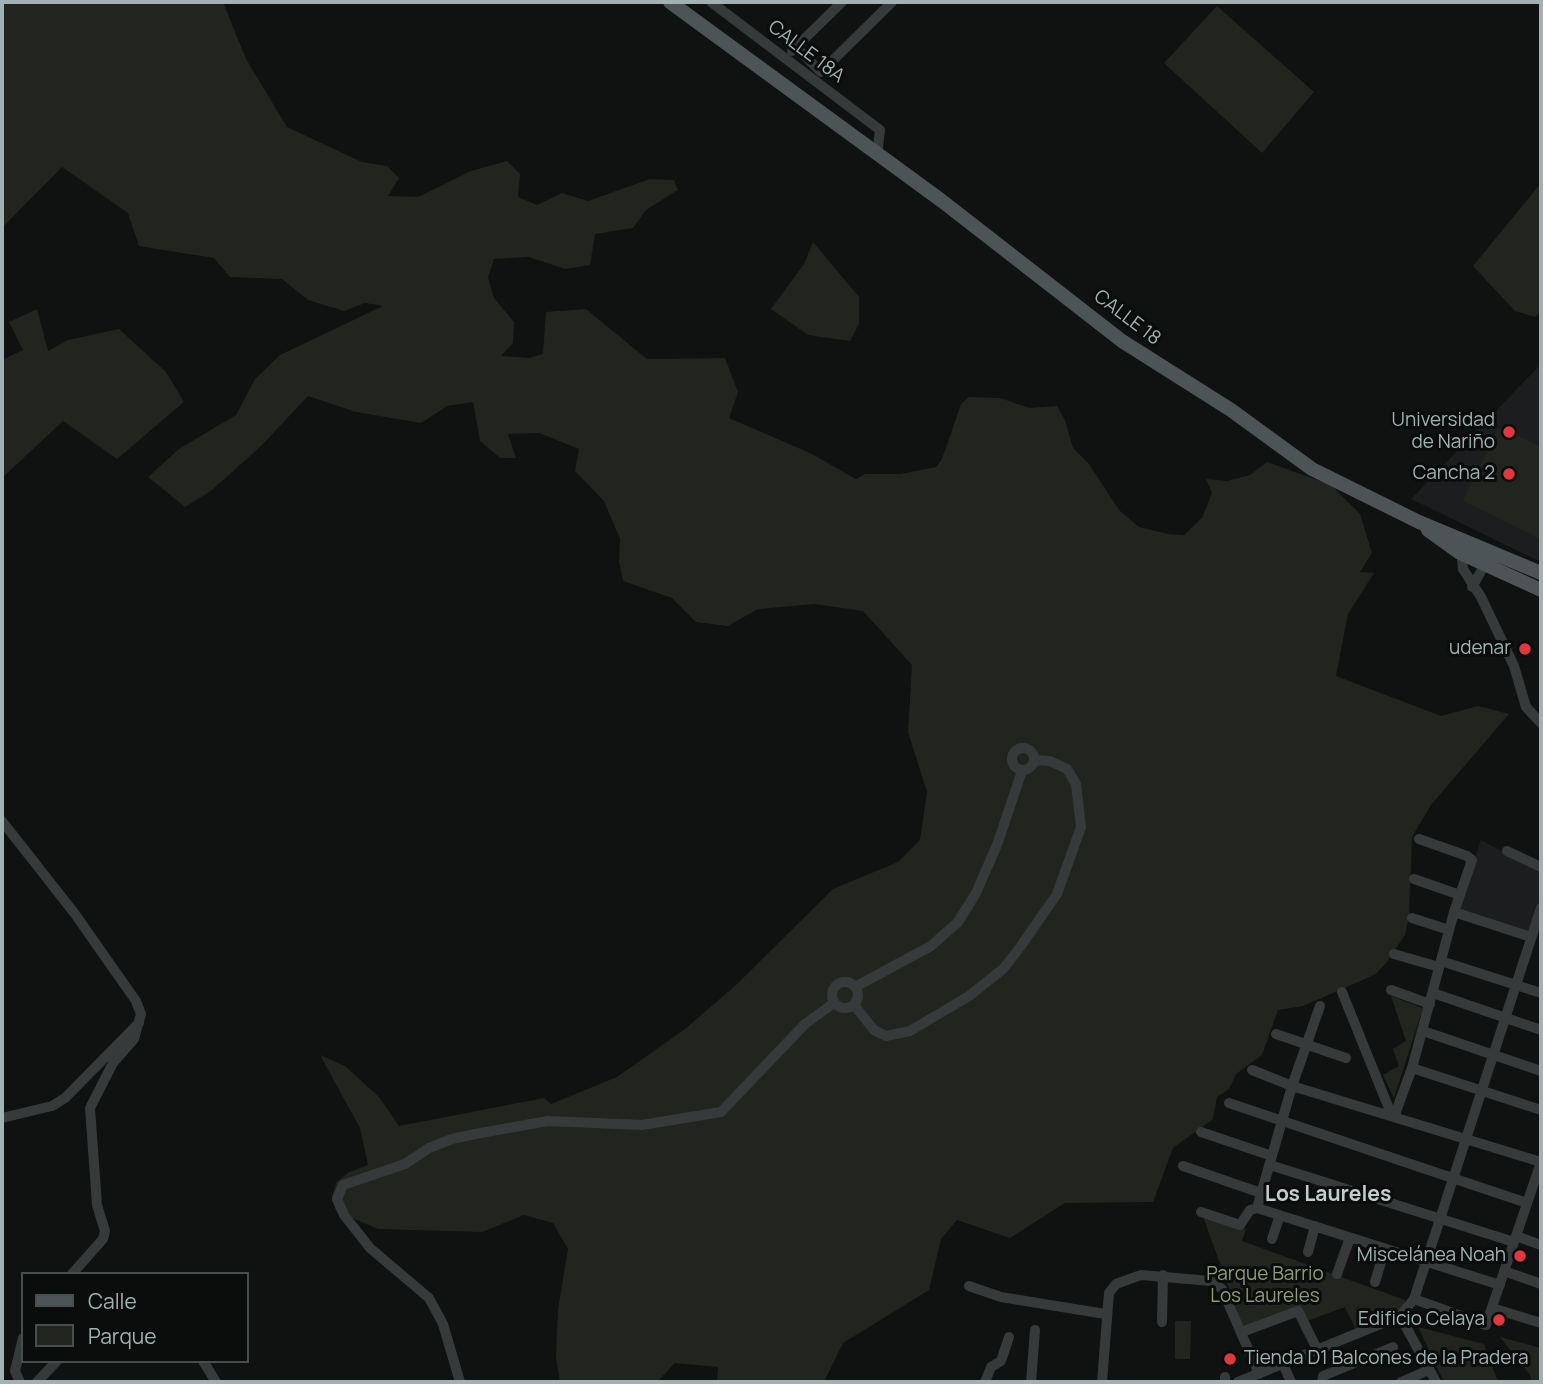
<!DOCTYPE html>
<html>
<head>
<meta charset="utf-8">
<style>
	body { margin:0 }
	#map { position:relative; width:1543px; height:1384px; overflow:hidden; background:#101111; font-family:Manrope,sans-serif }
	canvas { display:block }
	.frame { position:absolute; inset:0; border:4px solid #a2b1b1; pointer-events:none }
	.legend { position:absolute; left:21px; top:1272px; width:228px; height:91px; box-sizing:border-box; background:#0b0c0c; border:2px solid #474e4e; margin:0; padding:9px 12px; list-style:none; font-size:21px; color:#a2b1b1 }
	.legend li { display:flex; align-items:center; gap:14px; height:35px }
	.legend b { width:35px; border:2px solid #474e4e }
</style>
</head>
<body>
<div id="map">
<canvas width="1543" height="1384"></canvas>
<div class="frame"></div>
<ul class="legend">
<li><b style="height:9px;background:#4d5455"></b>Calle</li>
<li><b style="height:19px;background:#22251f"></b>Parque</li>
</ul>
</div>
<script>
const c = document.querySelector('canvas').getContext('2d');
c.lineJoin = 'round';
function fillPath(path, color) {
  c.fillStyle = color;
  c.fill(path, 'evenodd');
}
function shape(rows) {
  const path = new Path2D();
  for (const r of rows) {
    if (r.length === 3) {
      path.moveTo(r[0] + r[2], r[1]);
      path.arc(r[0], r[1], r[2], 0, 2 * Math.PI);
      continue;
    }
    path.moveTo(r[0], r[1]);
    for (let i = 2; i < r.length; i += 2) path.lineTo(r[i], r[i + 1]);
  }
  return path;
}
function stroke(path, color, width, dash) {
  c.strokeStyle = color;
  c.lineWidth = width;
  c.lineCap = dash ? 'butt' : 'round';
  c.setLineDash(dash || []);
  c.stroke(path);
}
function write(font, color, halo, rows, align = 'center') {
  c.font = font + ' Manrope,sans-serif';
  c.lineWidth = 6;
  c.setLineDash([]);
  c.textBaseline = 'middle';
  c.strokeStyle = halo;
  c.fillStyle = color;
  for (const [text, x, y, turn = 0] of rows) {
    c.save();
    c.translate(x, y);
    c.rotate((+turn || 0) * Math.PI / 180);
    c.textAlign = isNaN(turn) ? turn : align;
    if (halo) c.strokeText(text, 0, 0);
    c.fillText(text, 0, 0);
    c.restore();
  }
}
fillPath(shape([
	[1541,364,1541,562,1411,499],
	[1481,840,1541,872,1541,908,1531,939,1456,915]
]), '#1c1d1e');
fillPath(shape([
	[2,2,223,2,246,59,287,127,362,162,387,166,399,178,388,196,418,197,471,171,507,161,520,174,518,197,537,205,562,193,588,201,650,179,674,180,678,190,646,210,633,228,595,234,590,265,565,269,529,257,494,259,488,277,494,298,514,322,513,343,501,356,529,358,543,354,546,312,586,309,647,359,725,358,738,392,729,418,810,453,856,479,865,474,900,474,936,467,942,459,961,404,969,397,1000,398,1030,408,1057,406,1065,420,1073,448,1089,464,1119,510,1139,527,1168,534,1184,535,1202,518,1212,493,1206,479,1227,481,1250,475,1267,462,1331,485,1360,514,1372,553,1360,572,1374,573,1348,614,1336,676,1441,716,1478,706,1509,714,1431,805,1412,837,1409,916,1405,935,1386,963,1376,974,1356,983,1303,1006,1278,1010,1262,1055,1236,1074,1229,1089,1217,1097,1213,1119,1173,1148,1153,1202,1065,1203,1010,1238,957,1220,941,1239,929,1290,843,1343,824,1382,717,1382,718,1367,675,1363,657,1382,560,1382,556,1357,558,1310,568,1249,553,1223,524,1215,482,1232,378,1229,336,1211,332,1197,336,1183,349,1172,368,1165,360,1128,320,1055,345,1066,379,1097,399,1126,544,1098,551,1104,617,1077,685,1029,736,985,833,889,898,862,920,840,927,792,908,732,912,665,863,611,815,604,758,609,728,626,696,622,672,598,623,581,619,561,620,539,604,501,575,471,579,449,539,433,508,434,516,458,500,458,480,441,473,402,447,406,421,423,356,412,308,396,262,445,211,491,185,507,148,477,179,449,236,415,255,379,280,355,383,306,365,303,344,311,308,300,282,279,230,277,214,258,139,246,128,213,62,167,2,228],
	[1217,6,1314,92,1262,153,1164,63],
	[1541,183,1541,311,1535,317,1515,311,1473,266],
	[813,242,859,297,859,324,850,341,808,335,771,309,804,264],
	[37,309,48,351,68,340,119,329,166,372,184,402,117,459,63,421,2,478,2,360,23,350,9,322],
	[1499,427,1541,447,1541,539,1463,501],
	[1391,996,1423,1008,1394,1098,1383,1075,1399,1066,1393,1049,1406,1041],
	[1202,1214,1246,1229,1242,1241,1405,1300,1404,1309,1356,1330,1345,1307,1307,1321,1301,1309,1244,1330],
	[1175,1321,1191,1321,1190,1359,1175,1359],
	[1418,1327,1484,1344,1498,1382,1444,1382],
	[1500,1337,1541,1348,1541,1382,1530,1382,1531,1376]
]), '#22251f');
stroke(shape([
	[711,2,880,130,877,155],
	[796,47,821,72,892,2],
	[792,51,842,2],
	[1461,548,1463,569,1481,597,1514,666,1526,707,1541,723],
	[1472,587,1488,559],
	[1023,759,11],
	[2,821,75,914,136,1001,141,1014,134,1039,113,1063,90,1108,97,1205,105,1231,103,1239,72,1274],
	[1507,851,1541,867],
	[1414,879,1460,895],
	[1454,912,1531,937],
	[1412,918,1449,930],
	[1394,954,1439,967],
	[1441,961,1541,993],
	[845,995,13],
	[855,987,931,946,958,922,976,893,997,845,1022,771],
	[1391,990,1430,1004],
	[1342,992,1392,1116],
	[1433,993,1541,1030],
	[854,1005,874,1030,886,1036,910,1031,969,996,1003,969,1018,950,1057,894,1081,827,1076,784,1067,769,1050,761,1034,760],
	[1423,1031,1541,1071],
	[1276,1034,1346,1058],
	[1412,1068,1541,1110],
	[1252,1070,1292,1086,1541,1162],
	[1229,1103,1527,1203],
	[1394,1117,1412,1068,1454,912,1472,860,1467,856,1419,839],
	[2,1118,52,1106,65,1098,139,1023],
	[1201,1132,1272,1156],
	[1270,1165,1514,1242],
	[1183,1166,1261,1193],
	[1257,1208,1500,1285],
	[1201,1212,1240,1225,1250,1210,1257,1208,1292,1086,1320,1006],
	[1516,1236,1541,1245],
	[1272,1239,1280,1215],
	[1308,1252,1315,1226],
	[1504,1271,1541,1284],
	[1337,1274,1350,1238],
	[1375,1282,1385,1249],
	[969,1286,1001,1297,1105,1314],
	[1414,1299,1486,1325,1541,1162],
	[1492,1308,1541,1323],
	[1400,1316,1436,1382],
	[1162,1322,1163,1275],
	[1247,1330,1298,1311,1317,1349],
	[203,1361,216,1382],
	[1283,1364,1291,1382],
	[1225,1377,1225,1382],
	[20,1382,15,1371,23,1338],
	[37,1382,57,1361],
	[460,1382,443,1324,429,1298,370,1248,344,1215,337,1199,343,1185,405,1164,429,1148,452,1139,475,1134,548,1121,642,1125,721,1112,805,1024,834,1003],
	[985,1382,991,1367,1001,1361,1009,1337],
	[1031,1382,1035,1330],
	[1102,1382,1109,1293,1116,1284,1141,1275,1211,1281,1222,1289,1259,1374],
	[1238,1382,1400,1316,1414,1299,1541,908],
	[1322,1382,1323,1376,1393,1347],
	[1401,1382,1429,1370]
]), '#363a3b', 10);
stroke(shape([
	[670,2,942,201,1122,341,1231,410,1312,469,1419,522,1541,573],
	[1428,530,1460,553,1541,590]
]), '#4d5455', 14);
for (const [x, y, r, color] of [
	[1509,432,7,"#e13840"],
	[1509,474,7,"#e13840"],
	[1525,649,7,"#e13840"],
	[1520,1256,7,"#e13840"],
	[1499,1320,7,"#e13840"],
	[1230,1359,7,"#e13840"]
]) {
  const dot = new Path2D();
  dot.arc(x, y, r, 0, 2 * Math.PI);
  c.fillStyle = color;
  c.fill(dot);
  stroke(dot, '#0b0c0c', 2.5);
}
write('19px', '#a2b1b1', '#0b0c0c', [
	["CALLE 18A",806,52,37],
	["CALLE 18",1127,318,37]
]);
write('19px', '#a2b1b1', '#0b0c0c', [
	["Universidad",1495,421],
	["de Nariño",1495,443],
	["Cancha 2",1495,474],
	["udenar",1511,649],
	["Miscelánea Noah",1506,1256],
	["Edificio Celaya",1485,1320],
	["Tienda D1 Balcones de la Pradera",1244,1359,"left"]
], 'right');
write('19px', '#8f9b7a', '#0b0c0c', [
	["Parque Barrio",1265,1275],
	["Los Laureles",1265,1297]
]);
write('bold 21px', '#c3cdcd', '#0b0c0c', [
	["Los Laureles",1328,1195]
]);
</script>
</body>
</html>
